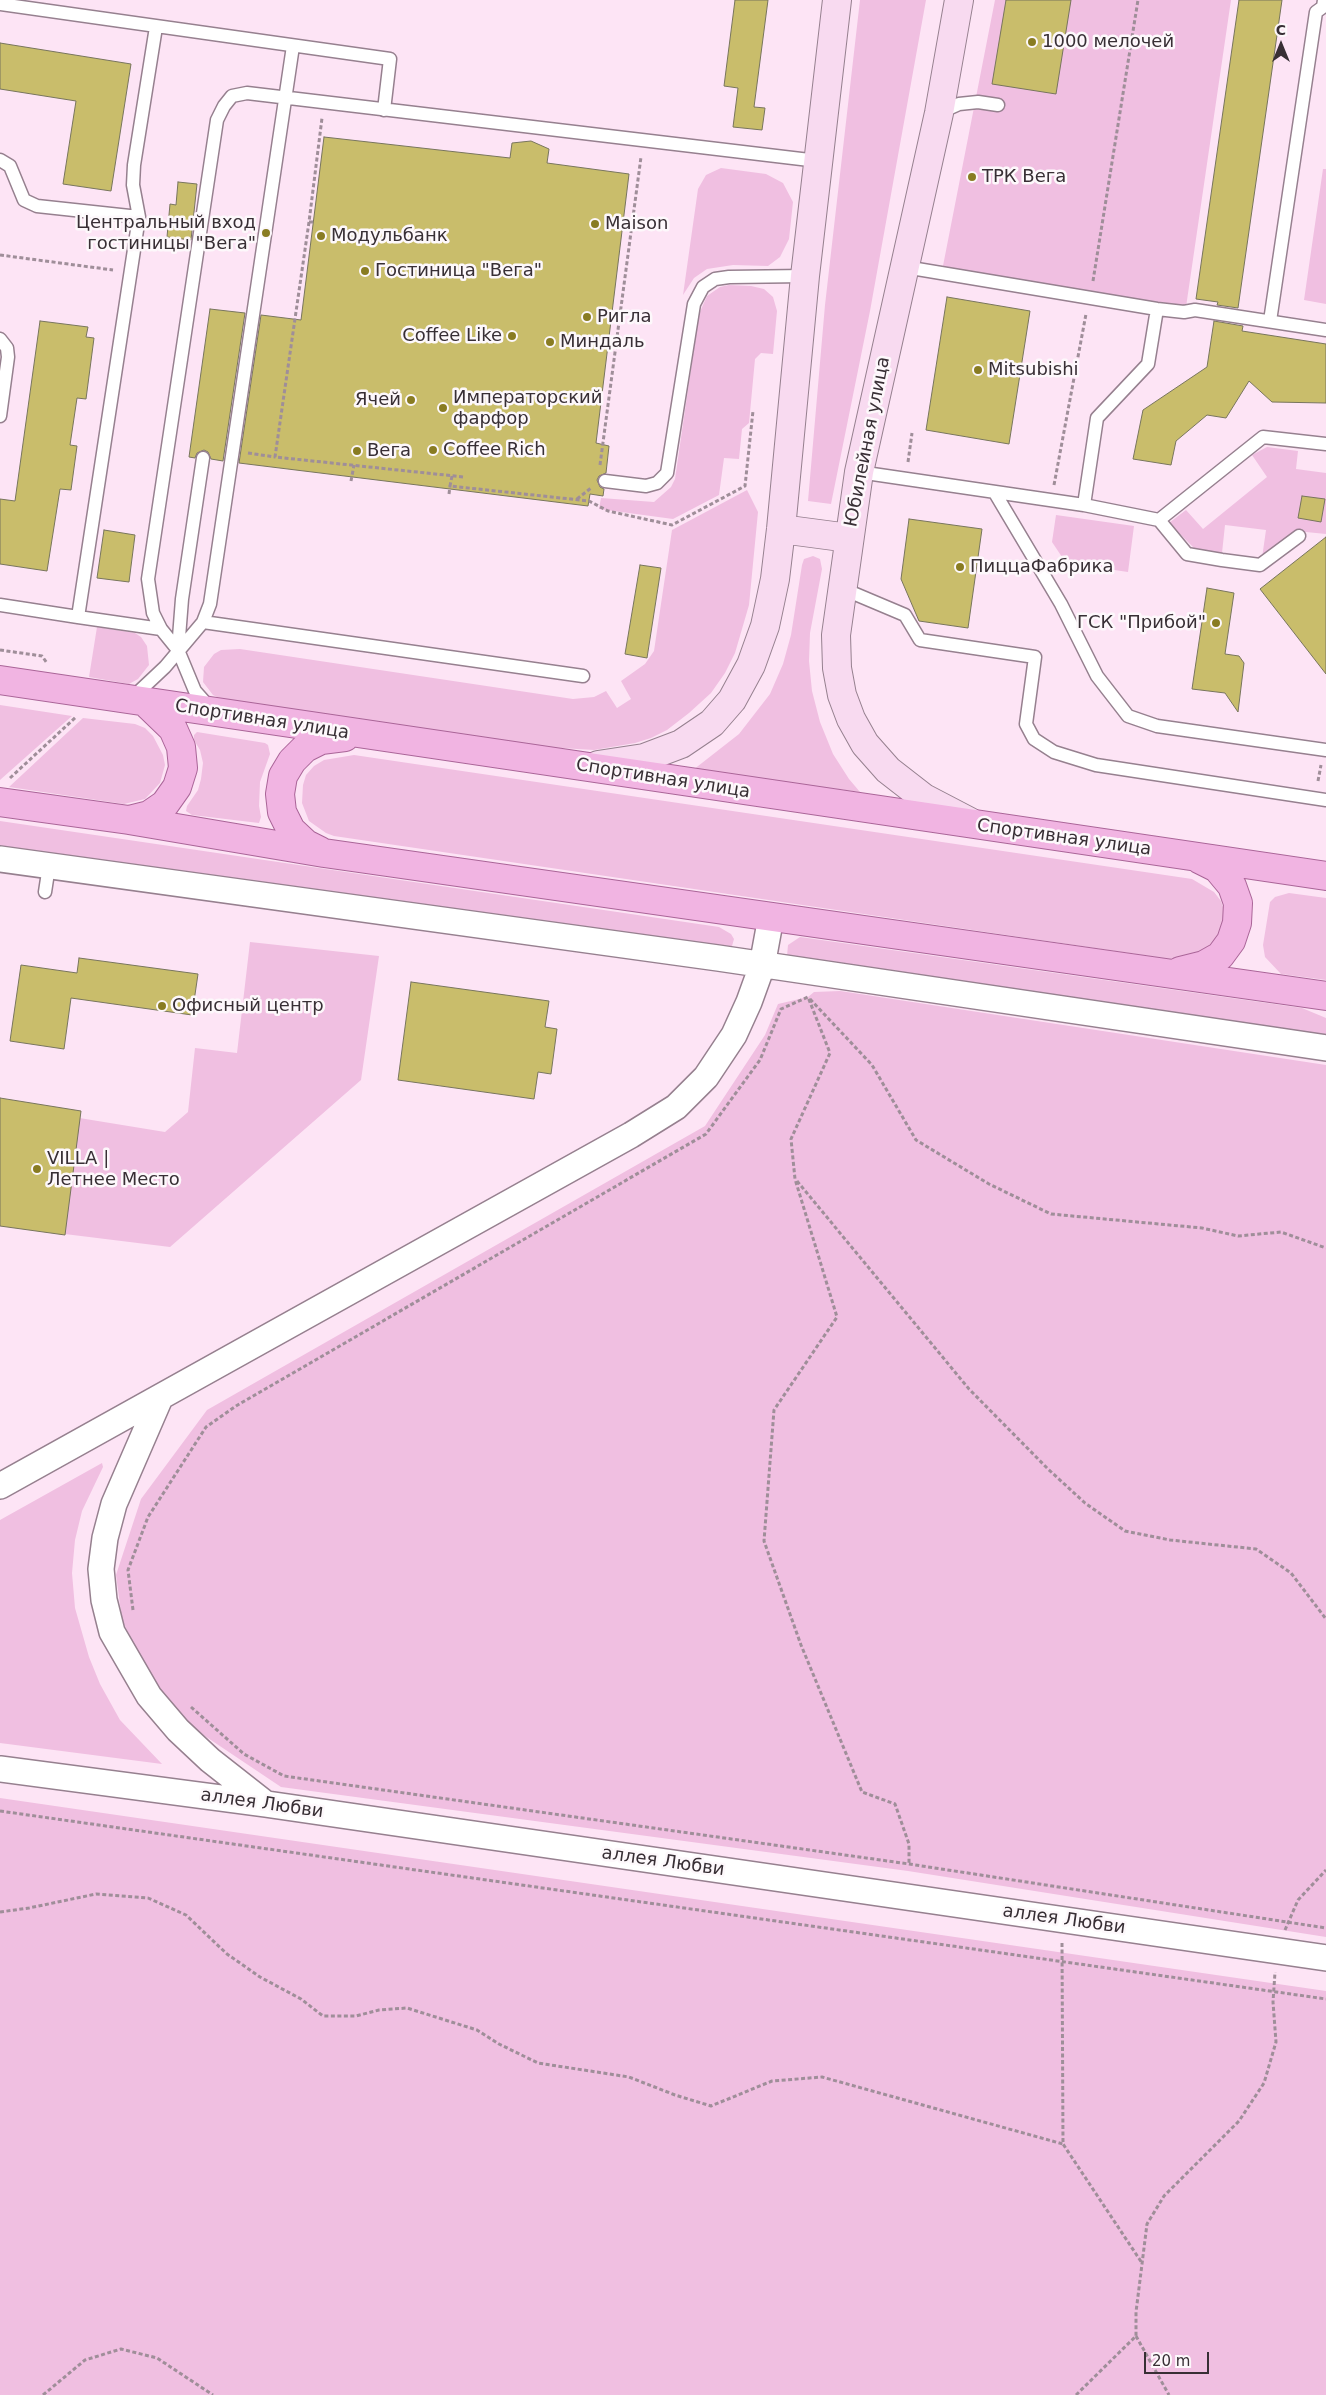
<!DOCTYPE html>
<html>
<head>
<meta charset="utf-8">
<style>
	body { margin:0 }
	#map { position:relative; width:1326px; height:2395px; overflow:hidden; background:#fde4f5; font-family:"DejaVu Sans",sans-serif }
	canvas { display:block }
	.north { position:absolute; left:1256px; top:20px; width:50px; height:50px; -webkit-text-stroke:4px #fdf8fb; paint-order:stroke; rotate:0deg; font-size:14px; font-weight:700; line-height:20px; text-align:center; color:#382f35 }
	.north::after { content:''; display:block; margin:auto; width:18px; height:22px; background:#382f35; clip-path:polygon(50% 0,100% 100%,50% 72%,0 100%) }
	.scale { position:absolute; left:1144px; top:2352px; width:65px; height:22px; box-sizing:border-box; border:2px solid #382f35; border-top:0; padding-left:6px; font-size:15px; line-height:18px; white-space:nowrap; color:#382f35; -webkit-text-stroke:4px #fdf8fb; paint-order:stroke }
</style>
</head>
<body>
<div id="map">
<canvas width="1326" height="2395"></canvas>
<div class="north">С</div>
<div class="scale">20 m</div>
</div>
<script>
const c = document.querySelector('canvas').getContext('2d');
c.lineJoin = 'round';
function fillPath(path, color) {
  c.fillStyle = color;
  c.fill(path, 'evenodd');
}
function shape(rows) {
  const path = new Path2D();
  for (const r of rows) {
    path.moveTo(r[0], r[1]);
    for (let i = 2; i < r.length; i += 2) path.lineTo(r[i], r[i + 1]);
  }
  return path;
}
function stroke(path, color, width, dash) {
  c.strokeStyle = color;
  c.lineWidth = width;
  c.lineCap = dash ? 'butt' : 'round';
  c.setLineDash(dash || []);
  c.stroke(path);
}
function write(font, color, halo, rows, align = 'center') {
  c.font = font + ' "DejaVu Sans",sans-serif';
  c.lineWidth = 5;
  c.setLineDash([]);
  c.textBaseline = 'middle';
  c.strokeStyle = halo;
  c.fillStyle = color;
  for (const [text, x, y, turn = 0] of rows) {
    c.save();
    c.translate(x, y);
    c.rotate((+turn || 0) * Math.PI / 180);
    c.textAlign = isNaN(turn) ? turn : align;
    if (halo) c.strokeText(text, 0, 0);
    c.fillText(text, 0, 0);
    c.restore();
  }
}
fillPath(shape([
	[860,0,926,0,870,311,831,504,808,501,825,305],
	[995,0,1231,0,1186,307,942,271],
	[721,168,766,174,783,183,793,202,789,239,780,257,768,266,733,265,707,269,694,278,683,295,698,189,706,175],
	[1323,169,1326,169,1326,304,1304,300],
	[729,285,751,286,764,289,773,297,777,311,773,354,761,353,755,359,749,423,742,429,739,459,724,458,719,495,673,519,599,509,601,498,654,502,671,487,675,479,699,314,707,296,720,287],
	[1267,447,1298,451,1296,469,1326,473,1326,534,1296,531,1262,558,1266,530,1225,525,1222,553,1196,550,1169,523,1186,510,1203,529,1267,477,1252,455],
	[747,490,758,512,749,605,735,653,725,673,711,693,689,713,667,730,651,738,635,743,594,750,544,747,221,699,213,695,203,682,204,667,214,654,221,650,240,649,573,699,594,697,606,691,617,708,631,699,621,681,645,664,654,651,672,530],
	[1056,515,1134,526,1128,572,1066,563,1052,542],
	[813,556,820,559,822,569,810,633,809,661,812,691,820,722,833,754,849,779,860,792,693,770,739,734,770,694,783,664,791,635,802,565,804,559],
	[97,627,135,633,141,637,147,646,149,665,138,679,129,684,89,677],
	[0,705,72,716,0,780],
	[83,718,135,724,145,728,153,736,163,755,165,765,160,783,145,799,124,804,9,787],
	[197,732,265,743,268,745,270,754,260,782,259,806,261,817,259,823,192,815,186,811,187,806,198,790,201,779,203,763,200,750,194,740,194,735],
	[354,755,1192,879,1214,892,1221,901,1225,913,1225,923,1212,950,1176,960,334,836,326,833,309,821,302,803,303,785,306,775,314,766,324,760],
	[0,821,719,927,731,934,734,939,732,946,729,950,0,849],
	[1289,893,1326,898,1326,980,1281,974,1265,957,1263,945,1270,902,1275,897],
	[800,937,1302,1008,1326,1018,1326,1044,787,956,788,945],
	[250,942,379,956,361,1080,170,1247,0,1226,0,1105,165,1132,188,1112,195,1048,237,1053],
	[840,991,1326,1065,1326,1937,908,1871,281,1787,187,1724,154,1685,122,1620,116,1575,141,1499,207,1410,705,1126,765,1035,778,1004,808,997,814,992],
	[102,1463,103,1467,82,1511,75,1540,72,1573,75,1608,89,1657,100,1684,120,1720,162,1764,0,1743,0,1520],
	[0,1798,1326,1991,1326,2395,0,2395]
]), '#f0bfe1');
const building = shape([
	[735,0,768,0,754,107,765,108,762,130,733,127,738,88,724,86,735,0],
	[1006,0,1071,0,1056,94,992,84,1006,0],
	[1239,0,1282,0,1238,308,1217,305,1218,302,1196,299,1239,0],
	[0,43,131,64,111,191,63,184,76,101,0,89,0,43],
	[324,137,510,158,512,143,531,141,549,149,547,163,629,174,596,443,609,446,606,473,599,476,597,480,600,487,604,489,603,496,590,494,588,506,239,463,261,315,301,320,324,137],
	[178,182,197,184,191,240,167,237,170,204,176,205,178,182],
	[947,297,1030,311,1009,444,926,430,947,297],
	[210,309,245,313,223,461,211,459,208,452,204,450,197,453,195,458,189,457,210,309],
	[40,321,88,327,86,337,94,338,86,399,77,398,70,445,77,446,71,490,60,489,47,571,0,564,0,499,15,501,40,321],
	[1214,321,1243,326,1242,331,1326,344,1326,403,1272,402,1249,381,1226,418,1207,415,1176,441,1171,465,1133,459,1143,410,1207,367,1214,321],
	[1302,496,1325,499,1321,522,1298,518,1302,496],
	[909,519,982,529,968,628,919,621,901,579,909,519],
	[104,530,135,535,129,582,97,578,104,530],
	[1326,537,1326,674,1260,589,1326,537],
	[640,565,661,568,647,658,625,654,640,565],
	[1207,588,1234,593,1225,654,1239,656,1244,663,1238,712,1225,693,1192,689,1207,588],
	[79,958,198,974,192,1015,71,998,64,1049,10,1041,21,965,77,973,79,958],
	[411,982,549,1001,545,1027,557,1029,551,1074,538,1072,534,1099,398,1080,411,982],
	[0,1098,81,1111,65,1235,0,1226,0,1098]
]);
fillPath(building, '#c9bd6b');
stroke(building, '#78755d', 1);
const lane = shape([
	[0,4,390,59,384,110],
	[939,113,959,104,978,102,998,105],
	[0,160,10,166,24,200,37,206,139,217],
	[905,267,1157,309,1184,312,1195,310,1326,330],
	[1270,321,1316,12,1323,7,1324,0],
	[0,339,7,348,8,357,0,416],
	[859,472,1084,505,1159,520,1187,554,1222,560,1260,565,1299,536],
	[605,481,646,486,657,483,667,473,694,304,703,287,715,279,729,277,805,276],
	[995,493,1061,604,1097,676,1128,716,1157,726,1326,750],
	[1084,505,1097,418,1148,364,1157,309],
	[1159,520,1263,437,1326,444],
	[841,588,905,615,920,640,1035,657,1026,724,1034,739,1054,752,1096,765,1326,800],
	[0,605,78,617,139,217,133,185,134,165,156,27],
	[78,617,161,629],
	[203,622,583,676],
	[178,650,182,599,203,458],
	[132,698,165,667,203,622,210,604,293,46],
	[211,709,195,691,178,650,161,629,153,613,148,579,217,120,224,106,232,96,247,93,818,161],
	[45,892,49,866]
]);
const street = shape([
	[0,859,718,958,1326,1048],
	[160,1398,114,1504,105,1538,101,1569,104,1600,112,1632,149,1696,178,1730,210,1760,266,1804],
	[0,1486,631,1135,676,1107,706,1077,734,1035,749,1002,762,966,771,917],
	[0,1769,266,1804,1326,1958]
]);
const secondary = shape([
	[959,0,939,113,859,472,836,635,837,668,842,695,851,719,865,744,888,770,924,798,970,822],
	[781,529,849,538],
	[598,765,644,758,681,744,712,723,732,700,751,665,765,626,775,579,781,529,805,276,837,0]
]);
const primary = shape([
	[0,680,1326,876],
	[0,802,129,820,324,853,1326,996],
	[129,820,149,815,165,804,177,787,183,768,181,747,173,729,145,702],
	[320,851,306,844,291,830,282,812,280,794,283,776,292,761,305,748,321,740,345,737],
	[1180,971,1204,965,1220,956,1231,941,1237,923,1238,903,1232,886,1217,868,1199,859]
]);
stroke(lane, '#96808f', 15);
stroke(street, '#96808f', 28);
stroke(secondary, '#96808f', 30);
stroke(primary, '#aa6598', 30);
stroke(shape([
	[309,222,275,457,464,477],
	[313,222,309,222,322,118],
	[0,255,113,270],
	[1093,281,1138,0],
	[248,453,275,457],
	[908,462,912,433],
	[600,465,641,157],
	[452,476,450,486,589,501,608,511,672,525,745,486,753,411],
	[351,481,354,465],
	[1054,485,1086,314],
	[449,494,450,486],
	[577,499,591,488],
	[0,650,42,656,47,663],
	[10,778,76,717],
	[1318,781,1321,765],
	[810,999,872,1065,916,1140,989,1184,1051,1214,1202,1228,1238,1236,1281,1232,1326,1248],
	[797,1181,969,1389,1048,1469,1085,1503,1125,1531,1170,1540,1256,1549,1291,1573,1326,1619],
	[133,1610,128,1570,148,1517,206,1427,236,1406,706,1134,760,1060,781,1009,808,997,830,1053,791,1139,795,1179,837,1317,774,1410,764,1541,801,1645,862,1792,895,1804,909,1844,909,1864],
	[191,1707,244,1754,284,1776,909,1864,1326,1928],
	[0,1811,1326,1999],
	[0,1912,29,1908,96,1894,148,1898,186,1915,227,1954,260,1977,301,1999,323,2016,356,2016,379,2010,407,2008,477,2030,499,2044,538,2063,629,2077,675,2095,711,2106,772,2081,822,2077,1063,2144],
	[1285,1930,1298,1900,1326,1870],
	[1062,1943,1063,2144,1142,2263],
	[1136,2336,1169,2395],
	[43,2395,85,2360,121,2349,157,2358,213,2395],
	[1076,2395,1136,2336,1136,2312,1147,2224,1164,2196,1239,2121,1264,2083,1276,2042,1273,2002,1275,1972]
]), '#9f8e99', 3, [4, 2.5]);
stroke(lane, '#fff', 12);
stroke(street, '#fff', 25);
stroke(secondary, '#f8daf0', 28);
stroke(primary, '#f1b4e2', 28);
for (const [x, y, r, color] of [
	[1032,42,5,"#897c22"],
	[972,177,5,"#897c22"],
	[595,224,5,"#897c22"],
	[266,233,5,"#897c22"],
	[321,236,5,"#897c22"],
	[365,271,5,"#897c22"],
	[587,317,5,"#897c22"],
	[512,336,5,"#897c22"],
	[550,342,5,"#897c22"],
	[978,370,5,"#897c22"],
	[411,400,5,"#897c22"],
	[443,408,5,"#897c22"],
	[433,450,5,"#897c22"],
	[357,451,5,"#897c22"],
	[960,567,5,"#897c22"],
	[1216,623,5,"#897c22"],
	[162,1006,5,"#897c22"],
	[37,1169,5,"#897c22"]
]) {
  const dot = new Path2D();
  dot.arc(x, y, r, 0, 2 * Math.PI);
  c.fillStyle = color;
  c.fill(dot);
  stroke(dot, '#fdf8fb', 2);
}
write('18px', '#382f35', '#fdf8fb', [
	["1000 мелочей",1042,42],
	["ТРК Вега",982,177],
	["Центральный вход",256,223,"right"],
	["гостиницы \"Вега\"",256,244,"right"],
	["Maison",605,224],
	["Модульбанк",331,236],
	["Гостиница \"Вега\"",375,271],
	["Ригла",597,317],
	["Coffee Like",502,336,"right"],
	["Миндаль",560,342],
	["Mitsubishi",988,370],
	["Императорский",453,398],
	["фарфор",453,419],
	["Ячей",401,400,"right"],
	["Coffee Rich",443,450],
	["Вега",367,451],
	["ПиццаФабрика",970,567],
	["ГСК \"Прибой\"",1206,623,"right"],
	["Офисный центр",172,1006],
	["VILLA |",47,1159],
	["Летнее Место",47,1180]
], 'left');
write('18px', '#382f35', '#fdf8fb', [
	["Юбилейная улица",868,442,-79],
	["Спортивная улица",262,720,9],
	["Спортивная улица",663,779,9],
	["Спортивная улица",1064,838,8],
	["аллея Любви",262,1804,8],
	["аллея Любви",663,1862,8],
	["аллея Любви",1064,1920,8]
]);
</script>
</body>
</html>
